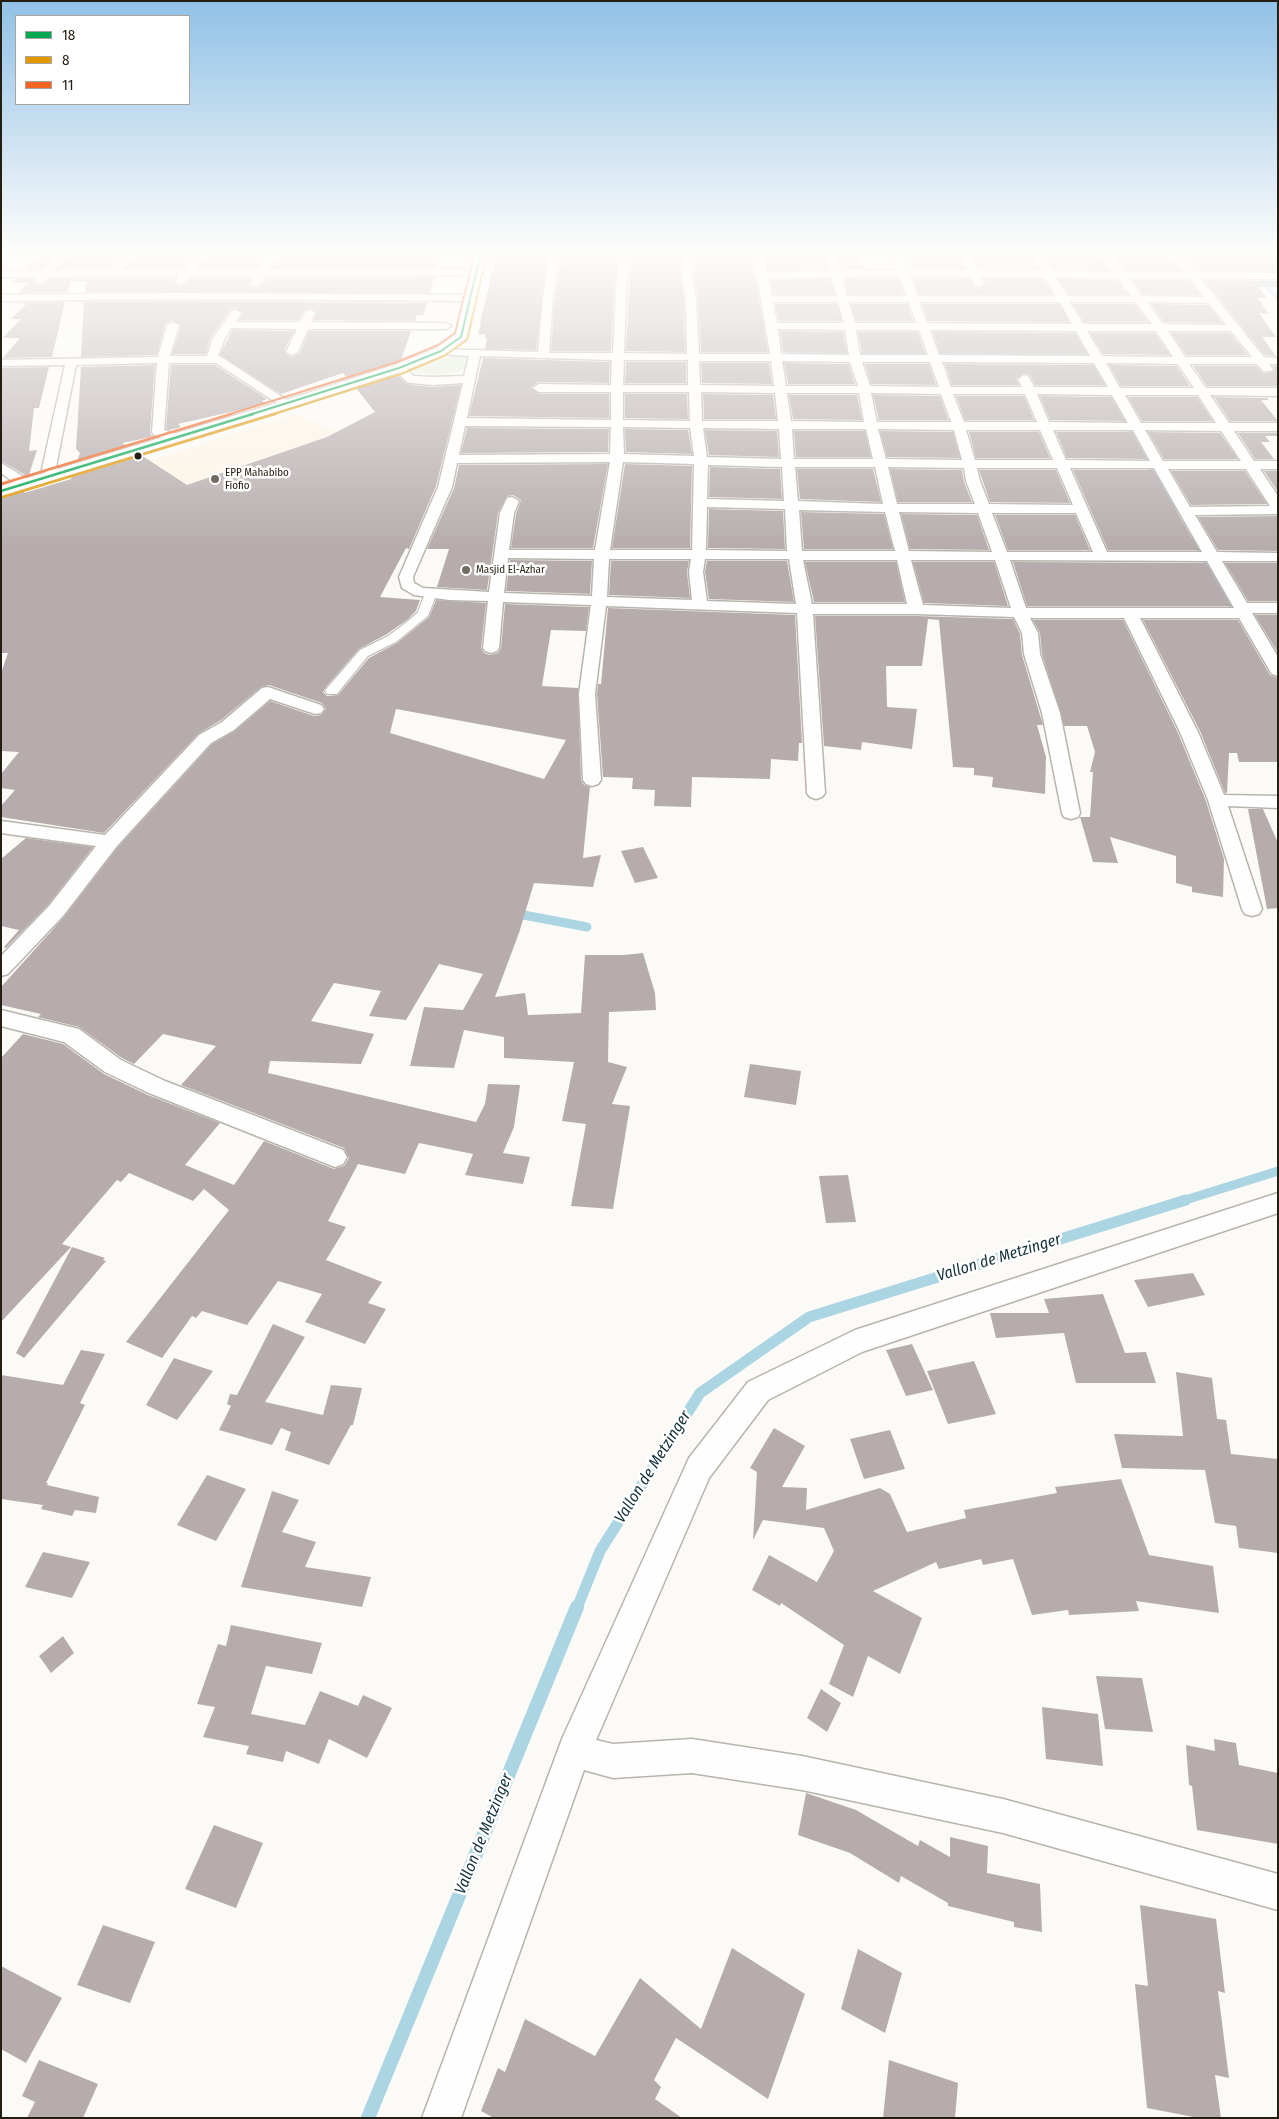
<!DOCTYPE html>
<html>
<head>
<meta charset="utf-8">
<style>
	body { margin:0 }
	#map { position:relative; width:1279px; height:2119px; overflow:hidden; background:#fcfaf6; font-family:"Fira Sans Condensed",sans-serif }
	canvas { display:block }
	.frame { position:absolute; inset:0; border:2px solid #251f13; pointer-events:none }
	.legend { position:absolute; left:15px; top:15px; width:175px; height:90px; box-sizing:border-box; background:#fff; border:1px solid #a8a5a1; margin:0; padding:6px 9px; list-style:none; font-size:15px; color:#251f13 }
	.legend li { display:flex; align-items:center; gap:10px; height:25px }
	.legend b { width:25px; border:1px solid #a8a5a1 }
</style>
</head>
<body>
<div id="map">
<canvas width="1279" height="2119"></canvas>
<div class="frame"></div>
<ul class="legend">
<li><b style="height:6px;background:#00a651"></b>18</li>
<li><b style="height:6px;background:#e29802"></b>8</li>
<li><b style="height:6px;background:#f26522"></b>11</li>
</ul>
</div>
<script>
const c = document.querySelector('canvas').getContext('2d');
c.lineJoin = 'round';
function fillPath(path, color) {
  c.fillStyle = color;
  c.fill(path, 'evenodd');
}
function shape(rows) {
  const path = new Path2D();
  for (const r of rows) {
    path.moveTo(r[0], r[1]);
    for (let i = 2; i < r.length; i += 2) path.lineTo(r[i], r[i + 1]);
  }
  return path;
}
function stroke(path, color, width, dash) {
  c.strokeStyle = color;
  c.lineWidth = width;
  c.lineCap = dash ? 'butt' : 'round';
  c.setLineDash(dash || []);
  c.stroke(path);
}
function write(font, color, halo, rows, align = 'center') {
  c.font = font + ' "Fira Sans Condensed",sans-serif';
  c.lineWidth = 5;
  c.setLineDash([]);
  c.textBaseline = 'middle';
  c.strokeStyle = halo;
  c.fillStyle = color;
  for (const [text, x, y, turn = 0] of rows) {
    c.save();
    c.translate(x, y);
    c.rotate((+turn || 0) * Math.PI / 180);
    c.textAlign = isNaN(turn) ? turn : align;
    if (halo) c.strokeText(text, 0, 0);
    c.fillText(text, 0, 0);
    c.restore();
  }
}
fillPath(shape([
	[294,414,361,441,260,509,74,485]
]), '#fcf4e6');
fillPath(shape([
	[456,355,464,355,468,358,469,363,465,368,459,372,439,375,415,373,413,370,416,367]
]), '#e4eeda');
stroke(shape([
	[902,253,909,272],
	[1259,278,1278,298],
	[1056,301,1079,342],
	[1242,331,1263,356],
	[788,353,1086,355],
	[1086,354,1121,415]
]), '#acd5e3', 4.5);
stroke(shape([
	[1121,414,1127,425],
	[1129,429,1175,509],
	[1193,540,1231,605]
]), '#acd5e3', 5.5);
stroke(shape([
	[513,913,587,927],
	[1182,1201,1278,1171]
]), '#acd5e3', 9);
stroke(shape([
	[577,1608,600,1551,700,1393,809,1317,1186,1200]
]), '#acd5e3', 11);
stroke(shape([
	[368,2118,577,1607]
]), '#acd5e3', 14);
fillPath(shape([
	[43,252,56,252,42,269,25,269],
	[72,252,123,252,109,268,58,269],
	[138,252,194,252,183,268,125,268],
	[280,252,402,253,441,253,437,267,271,268],
	[768,252,824,254,828,269,769,270,765,253],
	[209,253,265,253,257,268,198,268],
	[497,253,548,253,536,350,485,349,487,338,485,338,485,334,478,335,481,322,480,322],
	[562,253,616,254,611,351,551,351,555,298],
	[631,253,683,254,680,275,684,299,685,352,626,351],
	[725,253,751,253,768,352,701,352,698,299,694,275,697,254],
	[837,254,859,254,865,268,874,269,841,269],
	[919,254,958,254,965,268,912,268,907,255],
	[972,254,1030,255,1039,269,979,269],
	[1044,254,1100,255,1110,270,1053,269],
	[1114,255,1169,255,1181,270,1125,270],
	[1184,255,1278,256,1278,271,1196,270],
	[434,277,430,293,85,292,86,282,71,280,68,292,18,293,29,283,10,283,14,279,33,279,33,283,39,286,44,284,49,279,175,278,173,282,180,287,186,285,190,278,251,278,248,285,255,289,261,287,266,278],
	[899,278,904,294,848,294,844,279],
	[913,278,970,279,974,287,980,289,987,284,984,279,1044,279,1053,294,918,294],
	[831,279,835,294,774,294,770,280],
	[1059,279,1117,280,1127,294,1068,294],
	[1133,280,1189,280,1200,295,1143,294],
	[1204,280,1278,281,1278,287,1258,287,1267,298,1258,298,1269,314,1259,313,1276,337,1262,337,1276,356,1265,355],
	[171,301,427,303,424,315,417,315,415,321,314,320,317,312,310,308,304,310,299,320,239,320,243,313,236,308,230,310,211,337,206,354,172,354,181,326,172,320,165,324,157,355,81,357,84,302],
	[65,302,52,357,3,358,20,338,3,338,21,319,11,319,26,304,8,303],
	[775,304,837,304,842,321,779,321],
	[851,304,908,304,913,321,856,321],
	[922,304,1059,304,1069,322,928,321],
	[1073,304,1135,304,1148,322,1084,322],
	[1151,304,1208,305,1222,323,1164,322],
	[232,330,294,331,284,351,291,357,300,353,309,331,411,331,401,360,347,378,343,373,281,394,220,355],
	[780,331,843,332,847,353,783,352],
	[858,332,918,332,925,353,862,353],
	[933,332,1075,333,1087,354,940,353],
	[1090,333,1155,333,1170,355,1103,354],
	[1171,333,1230,333,1248,355,1186,355],
	[483,358,610,362,609,383,539,382,531,387,539,394,609,394,609,418,469,416],
	[626,362,686,362,686,383,625,383],
	[701,363,769,363,772,384,702,383],
	[784,363,849,364,855,384,788,384],
	[865,364,929,364,936,385,871,384],
	[945,364,1093,365,1105,385,1035,385,1030,375,1024,373,1016,379,1019,385,952,385],
	[155,365,150,432,152,437,122,443,127,446,77,461,80,453,76,449,81,367],
	[171,365,215,365,267,399,262,401,266,404,178,424,181,427,170,430,166,429],
	[1109,365,1177,366,1190,386,1121,386],
	[1193,366,1256,366,1263,373,1272,372,1275,369,1273,366,1278,366,1278,386,1207,386],
	[49,367,39,408,34,408,29,451,37,450,29,475,27,476,1,461,1,368],
	[397,375,406,383,411,385,433,387,461,385,436,486,409,549,406,548,380,597,420,600,416,611,407,620,387,634,359,649,326,687,323,692,327,696,338,695,369,658,397,643,429,617,436,600,486,603,481,648,484,653,490,655,498,653,501,648,505,604,589,607,586,631,551,630,542,686,578,688,581,780,584,785,590,787,583,858,601,855,593,887,534,883,519,933,495,997,525,993,528,1015,581,1013,585,955,624,955,643,953,655,993,656,1010,609,1012,608,1062,627,1067,612,1104,630,1106,613,1209,571,1206,586,1124,562,1121,574,1062,504,1058,504,1037,464,1030,454,1068,410,1066,424,1007,463,1010,483,974,439,964,406,1020,369,1016,381,991,334,983,311,1021,374,1034,361,1064,270,1061,268,1073,476,1122,485,1104,488,1084,520,1085,514,1127,503,1153,530,1157,523,1184,465,1175,473,1154,419,1143,405,1174,358,1164,328,1221,346,1227,326,1260,382,1282,368,1303,386,1309,365,1344,305,1322,322,1294,278,1281,247,1325,202,1311,196,1318,192,1316,162,1358,126,1342,229,1210,204,1189,193,1201,129,1173,121,1182,117,1180,62,1244,71,1247,1,1322,1,1058,23,1034,63,1044,104,1074,148,1095,220,1123,185,1165,234,1185,264,1141,334,1169,344,1166,349,1158,344,1148,181,1085,216,1046,163,1034,134,1064,122,1058,79,1027,38,1017,41,1014,1,1005,1,987,64,917,118,847,212,744,235,731,270,701,314,716,321,715,326,709,322,703,269,685,261,687,221,720,198,734,104,833,1,817,1,806,15,790,1,788,1,774,19,752,1,751,1,673,8,653,1,653,1,498,25,491,24,493,71,479,72,476,141,455,187,485,327,437,375,412,356,388],
	[396,709,566,740,544,779,390,733],
	[625,394,687,394,688,419,625,418],
	[703,394,773,395,776,419,704,419],
	[789,395,857,395,862,420,793,419],
	[873,395,940,396,948,420,879,420],
	[956,396,1024,396,1034,420,965,420],
	[1040,396,1111,397,1125,421,1050,420],
	[1128,397,1197,397,1213,421,1142,421],
	[1214,397,1267,398,1269,400,1261,400,1278,421,1230,421],
	[467,428,609,429,608,452,461,453],
	[625,429,688,430,692,454,626,452],
	[705,430,777,431,779,457,709,455],
	[794,431,865,431,871,457,796,457],
	[880,431,953,432,960,458,887,457],
	[969,432,1039,432,1050,458,976,458],
	[1056,432,1132,432,1147,459,1067,458],
	[1148,432,1220,433,1238,459,1164,459],
	[1238,433,1278,433,1278,436,1265,436,1270,442,1261,442,1274,459,1255,459],
	[608,464,593,548,511,548,516,514,521,500,513,495,507,496,498,513,487,590,437,587,449,549,427,549,454,488,459,465],
	[625,464,692,466,690,548,612,548],
	[710,467,780,469,782,499,709,497],
	[797,469,873,469,881,502,800,499],
	[890,469,962,470,964,482,972,502,898,502],
	[979,470,1056,470,1070,503,990,502],
	[1073,470,1153,470,1199,550,1108,550],
	[1171,471,1245,471,1267,504,1191,505],
	[1264,471,1278,471,1278,492],
	[709,509,783,511,785,549,708,548],
	[801,512,884,514,893,549,804,549],
	[901,514,977,515,989,550,910,549],
	[995,515,1075,515,1090,550,1008,550],
	[1278,516,1278,551,1218,550,1198,517],
	[510,560,592,561,590,594,506,591],
	[611,561,689,561,687,572,690,598,609,595],
	[707,561,787,561,794,602,709,599,705,572],
	[805,562,896,562,905,602,814,602],
	[913,562,994,562,1008,606,924,603],
	[1013,562,1206,563,1231,606,1027,606],
	[1225,563,1278,563,1278,601,1248,601],
	[608,608,795,615,802,743,799,743,798,761,771,759,770,779,692,777,691,807,654,806,655,790,632,789,633,778,603,777,597,694,598,684,601,684],
	[1255,615,1278,615,1278,653],
	[815,616,916,616,1013,619,1020,634,1022,655,1043,725,1037,725,1046,757,1045,794,992,787,993,777,974,775,974,768,953,767,939,620,928,619,922,666,886,666,887,707,917,709,912,749,862,742,861,750,824,746],
	[1033,620,1123,620,1178,733,1206,801,1224,859,1223,897,1192,892,1192,887,1176,883,1176,856,1110,837,1118,863,1093,862,1080,817,1090,817,1093,772,1090,772,1095,752,1087,726,1064,726,1042,654,1040,633],
	[1143,620,1238,620,1270,675,1278,678,1278,762,1239,762,1237,753,1229,753,1227,793,1225,793,1200,731],
	[1248,809,1263,809,1278,843,1278,908,1267,909],
	[26,838,93,847,48,905,6,948,4,947,19,930,1,926,1,859],
	[643,847,658,878,635,883,621,851],
	[750,1064,801,1071,796,1105,744,1097],
	[848,1175,856,1222,826,1223,819,1176],
	[72,1247,105,1258,103,1260,106,1261,24,1358,16,1353],
	[1193,1273,1205,1295,1148,1307,1134,1280],
	[1103,1294,1125,1353,1146,1352,1156,1383,1076,1383,1064,1333,996,1338,990,1313,1049,1313,1044,1299],
	[273,1324,305,1337,265,1402,323,1415,331,1385,362,1388,353,1425,351,1425,329,1465,285,1450,291,1432,281,1428,272,1445,219,1430,231,1406,227,1404,230,1394,237,1395],
	[912,1344,933,1390,906,1396,886,1350],
	[81,1350,105,1354,80,1403,85,1405,46,1483,48,1483,47,1485,99,1497,96,1513,75,1510,72,1516,41,1509,43,1505,1,1499,1,1375,63,1385],
	[174,1358,213,1371,177,1420,146,1405],
	[974,1361,996,1414,948,1424,927,1371],
	[1176,1372,1212,1378,1217,1419,1226,1420,1231,1454,1278,1459,1278,1553,1239,1548,1236,1526,1215,1523,1205,1470,1122,1468,1114,1434,1183,1436],
	[774,1428,805,1446,782,1487,807,1488,806,1510,880,1488,890,1494,907,1532,966,1518,964,1510,1057,1493,1055,1487,1121,1479,1149,1555,1213,1566,1219,1613,1136,1601,1139,1611,1069,1615,1068,1610,1032,1615,1013,1559,983,1565,981,1559,939,1569,936,1562,873,1591,922,1618,900,1674,868,1656,853,1697,829,1684,844,1645,781,1603,780,1606,752,1590,769,1555,817,1582,834,1551,824,1528,763,1520,753,1540,757,1472,750,1468],
	[890,1430,905,1469,864,1479,850,1439],
	[207,1475,246,1489,216,1541,177,1525],
	[272,1491,299,1500,282,1532,316,1542,305,1567,371,1577,362,1607,241,1587],
	[43,1552,90,1562,72,1598,25,1587],
	[231,1625,322,1643,312,1674,266,1666,251,1714,305,1725,320,1691,358,1706,363,1695,392,1708,367,1758,329,1739,319,1764,286,1751,283,1762,246,1754,249,1746,203,1737,215,1707,197,1704,218,1644,226,1646],
	[63,1636,74,1653,51,1673,39,1656],
	[1096,1676,1142,1678,1153,1732,1105,1729],
	[821,1689,841,1703,827,1732,807,1718],
	[1042,1707,1098,1714,1103,1766,1046,1759],
	[1214,1739,1236,1743,1239,1765,1278,1773,1278,1844,1197,1830,1192,1786,1189,1785,1186,1745,1215,1751],
	[806,1793,856,1810,918,1846,920,1840,950,1857,950,1837,988,1846,987,1873,1040,1884,1042,1932,1014,1927,1014,1922,948,1906,948,1903,901,1876,899,1883,850,1853,798,1835],
	[214,1825,263,1843,236,1908,185,1889],
	[1140,1905,1216,1919,1225,1993,1218,1991,1229,2078,1215,2075,1221,2118,1199,2118,1147,2108,1135,1984,1148,1986],
	[103,1925,155,1942,130,2003,77,1985],
	[732,1948,805,1994,768,2099,676,2038,654,2080,661,2087,655,2099,682,2118,494,2118,481,2111,498,2068,505,2072,525,2019,595,2056,640,1978,701,2029],
	[858,1949,902,1973,885,2033,841,2009],
	[1,1966,62,1998,26,2063,1,2049],
	[39,2060,98,2084,83,2118,27,2118,35,2102,22,2096],
	[889,2060,958,2083,955,2118,883,2118]
]), '#b6acad');
const pedestrian = shape([
	[431,589,437,593,428,616,396,642,368,656,337,694,327,694,325,691,327,688,360,650,388,636,408,621,418,612,425,593,431,589]
]);
const minor = shape([
	[59,252,70,252,54,271,110,270,126,252,136,252,121,270,184,270,197,252,207,252,194,270,258,270,268,252,278,252,268,270,463,269,468,272,463,275,265,276,259,286,255,287,250,284,254,276,189,276,184,284,180,285,175,282,179,276,48,277,43,283,39,284,34,281,37,277,1,277,1,271,43,271,59,252],
	[550,252,560,252,553,298,549,353,613,353,618,252,628,252,624,353,687,354,686,299,682,275,685,252,695,252,692,275,696,299,699,354,770,354,753,252,763,252,767,272,830,271,825,252,835,252,840,271,897,270,891,252,901,252,908,270,968,270,959,252,969,252,978,271,1042,271,1031,252,1041,252,1052,271,1114,272,1100,252,1110,252,1124,272,1185,272,1169,252,1179,252,1195,272,1278,273,1278,279,1200,278,1264,357,1278,358,1278,364,1269,364,1273,369,1271,371,1263,371,1257,364,1189,364,1206,388,1278,388,1278,396,1210,395,1229,423,1278,423,1278,431,1234,431,1254,461,1278,461,1278,469,1260,469,1278,496,1278,514,1195,515,1217,552,1278,553,1278,561,1222,561,1247,603,1278,603,1278,613,1252,613,1278,657,1278,676,1272,674,1270,671,1239,618,1140,618,1198,732,1224,795,1278,796,1278,808,1228,806,1262,909,1259,914,1252,916,1245,914,1242,909,1208,800,1180,732,1124,618,1030,618,1038,633,1040,654,1060,713,1080,813,1078,817,1071,819,1064,817,1062,813,1042,713,1024,654,1022,633,1014,617,916,614,813,614,825,793,822,797,816,799,810,797,807,793,797,613,606,606,595,694,601,780,598,784,592,786,586,784,583,780,579,694,591,605,503,602,499,648,497,651,491,653,485,651,483,648,488,601,449,600,414,595,402,588,399,577,438,487,463,383,433,385,411,383,407,382,393,368,399,364,403,366,414,376,433,377,464,376,469,356,441,354,437,353,435,351,437,349,538,352,543,298,550,252],
	[900,276,907,296,847,296,842,277,900,276],
	[910,276,971,277,976,286,980,287,985,284,981,277,1045,277,1056,296,917,296,910,276],
	[832,277,837,296,772,296,768,278,832,277],
	[1056,277,1118,278,1131,296,1067,296,1056,277],
	[1129,278,1190,278,1204,297,1142,296,1129,278],
	[773,302,838,302,844,323,777,323,773,302],
	[849,302,909,302,916,323,855,323,849,302],
	[919,302,1060,302,1072,324,927,323,919,302],
	[1070,302,1136,302,1152,324,1083,324,1070,302],
	[1147,302,1209,303,1226,325,1163,324,1147,302],
	[778,329,845,330,849,355,781,354,778,329],
	[856,330,919,330,928,355,860,355,856,330],
	[930,330,1076,331,1090,356,939,355,930,330],
	[1087,331,1156,331,1173,357,1102,356,1087,331],
	[1168,331,1231,331,1252,357,1185,357,1168,331],
	[480,356,612,360,611,385,539,384,533,388,539,392,611,392,611,420,467,418,480,356],
	[624,360,688,360,688,385,623,385,624,360],
	[699,361,771,361,774,386,700,385,699,361],
	[782,361,850,362,858,386,786,386,782,361],
	[862,362,930,362,939,387,870,386,862,362],
	[942,362,1094,363,1108,387,1034,387,1028,376,1024,375,1018,379,1022,387,951,387,942,362],
	[1106,363,1178,364,1194,388,1120,388,1106,363],
	[623,392,689,392,690,421,623,420,623,392],
	[701,392,775,393,778,421,702,421,701,392],
	[787,393,859,393,864,422,791,421,787,393],
	[871,393,941,394,951,422,877,422,871,393],
	[953,394,1025,394,1037,422,964,422,953,394],
	[1037,394,1112,395,1128,423,1049,422,1037,394],
	[1125,395,1198,395,1216,423,1141,423,1125,395],
	[465,426,611,427,610,454,459,455,465,426],
	[623,427,690,428,694,456,624,454,623,427],
	[703,428,779,429,781,459,707,457,703,428],
	[792,429,866,429,873,459,794,459,792,429],
	[878,429,954,430,962,460,886,459,878,429],
	[966,430,1040,430,1053,460,975,460,966,430],
	[1053,430,1133,430,1150,461,1066,460,1053,430],
	[1145,430,1221,431,1241,461,1163,461,1145,430],
	[610,462,595,550,509,550,514,513,519,501,512,497,507,498,500,513,489,592,423,588,414,583,413,577,452,487,457,463,610,462],
	[623,462,694,464,692,550,610,550,623,462],
	[708,465,782,467,784,501,707,499,708,465],
	[795,467,875,467,883,504,798,501,795,467],
	[888,467,964,468,966,481,975,504,897,504,888,467],
	[977,468,1057,468,1073,505,989,504,980,481,977,468],
	[1070,468,1154,468,1202,552,1107,552,1070,468],
	[1168,469,1246,469,1270,506,1190,507,1168,469],
	[707,507,785,509,787,551,706,550,707,507],
	[799,510,885,512,895,551,802,551,799,510],
	[899,512,978,513,992,552,909,551,899,512],
	[992,513,1076,513,1093,552,1007,552,992,513],
	[508,558,594,559,592,596,504,593,508,558],
	[609,559,691,559,689,572,692,600,607,597,609,559],
	[705,559,789,559,796,604,707,601,703,572,705,559],
	[803,560,897,560,907,604,812,604,803,560],
	[911,560,995,560,1011,608,923,605,911,560],
	[1010,560,1207,561,1234,608,1026,608,1010,560],
	[171,293,470,295,475,298,470,301,171,299,1,301,1,295,171,293],
	[236,310,241,313,236,322,300,322,306,311,310,310,315,313,311,322,446,323,452,326,446,329,308,329,298,352,292,355,286,352,297,329,231,328,225,338,218,356,223,358,293,404,291,407,283,407,216,363,169,363,164,430,178,435,179,438,173,442,154,435,152,432,157,363,76,365,56,467,65,474,58,478,44,472,42,469,65,365,1,366,1,360,158,357,167,325,173,322,179,325,170,356,207,356,213,338,232,311,236,310],
	[1,463,29,480,31,483,29,486,19,486,1,473,1,463],
	[268,687,321,705,324,709,321,713,315,714,270,699,234,730,211,743,117,846,63,916,8,974,1,976,1,956,49,906,96,846,1,833,1,821,105,835,199,735,222,722,262,688,268,687],
	[1,1010,79,1029,121,1060,165,1081,343,1150,347,1157,343,1164,335,1167,149,1093,105,1072,64,1042,1,1026,1,1010],
	[1278,1193,1278,1213,862,1352,768,1400,709,1478,596,1740,613,1744,692,1739,802,1756,1003,1799,1278,1874,1278,1910,1003,1833,802,1790,692,1773,613,1778,584,1770,461,2118,422,2118,562,1739,689,1458,748,1382,855,1330,1278,1193]
]);
const primary = shape([
	[475,252,487,252,468,337,446,354,404,371,292,407,1,496,1,486,282,401,394,365,436,348,455,335,475,252]
]);
stroke(pedestrian, '#b8b4ad', 2);
stroke(minor, '#b8b4ad', 3);
stroke(primary, '#b8b4ad', 2);
fillPath(pedestrian, '#fffefe');
fillPath(minor, '#fffefe');
fillPath(primary, '#fffefe');
stroke(shape([
	[249,415,399,368,441,351,461,337,481,252]
]), '#00a651', 2);
stroke(shape([
	[1,491,253,414]
]), '#00a651', 2.5);
stroke(shape([
	[271,415,401,374,444,356,467,340,487,253]
]), '#e29802', 2);
stroke(shape([
	[3,497,275,414]
]), '#e29802', 2.5);
stroke(shape([
	[227,415,397,362,438,345,455,333,475,252]
]), '#f26522', 2);
stroke(shape([
	[1,484,231,414]
]), '#f26522', 2.5);
const sky = c.createLinearGradient(0, 0, 0, 549);
sky.addColorStop(0, '#90c1e6');
sky.addColorStop(0.46, '#fefdfb');
sky.addColorStop(1, '#fefdfb00');
c.fillStyle = sky;
c.fillRect(0, 0, 1279, 549);
for (const [x, y, r, color] of [
	[138,456,4.5,"#251f13"],
	[215,479,5,"#706c62"],
	[466,570,5,"#706c62"]
]) {
  const dot = new Path2D();
  dot.arc(x, y, r, 0, 2 * Math.PI);
  c.fillStyle = color;
  c.fill(dot);
  stroke(dot, '#fff', 2);
}
write('11px', '#251f13', '#fff', [
	["EPP Mahabibo",225,473],
	["Fiofio",225,486],
	["Masjid El-Azhar",476,570]
], 'left');
write('italic 16px', '#14313b', '#fff', [
	["Vallon de Metzinger",999,1258,-17],
	["Vallon de Metzinger",653,1467,-58],
	["Vallon de Metzinger",484,1834,-68]
]);
</script>
</body>
</html>
